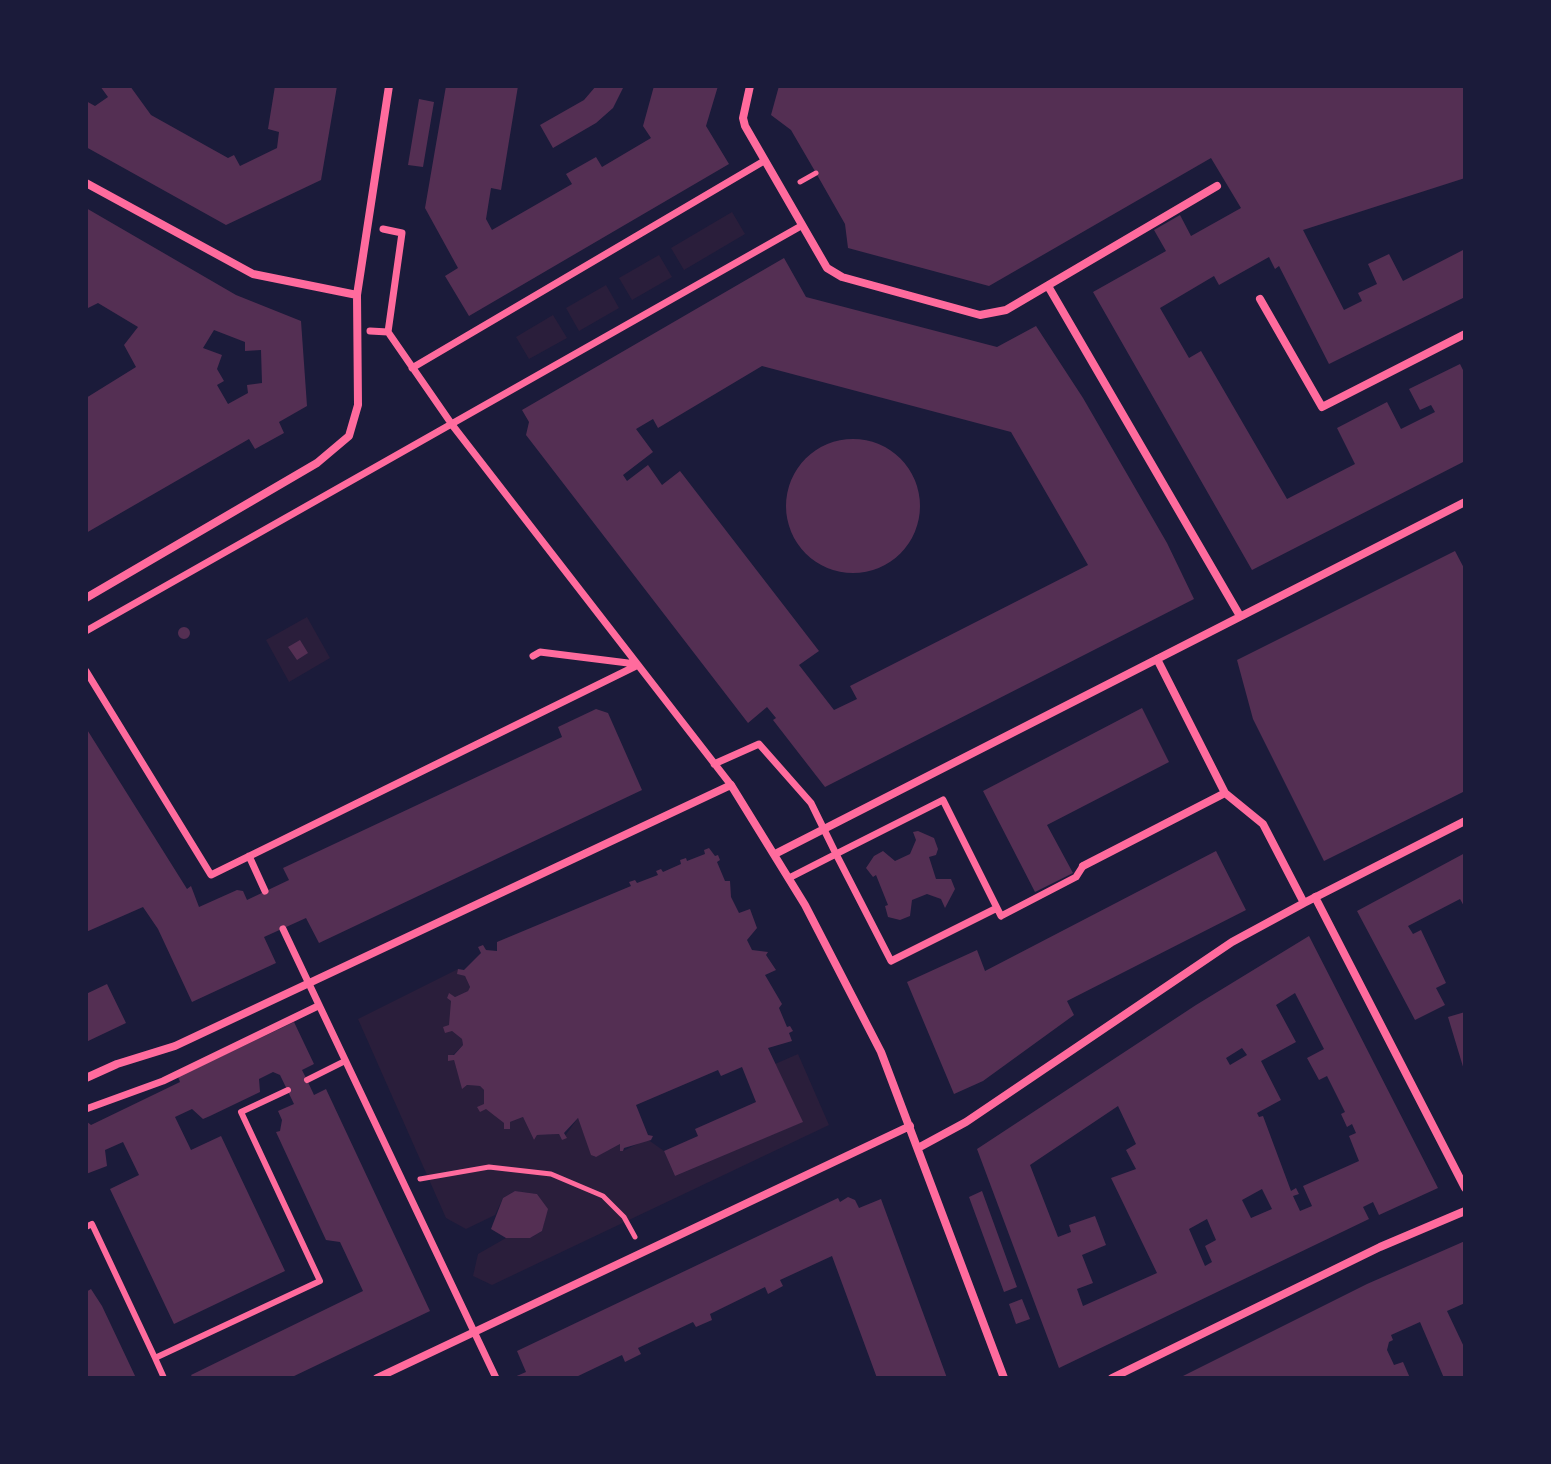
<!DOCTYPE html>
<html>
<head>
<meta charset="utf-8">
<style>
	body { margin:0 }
	#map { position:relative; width:1551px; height:1464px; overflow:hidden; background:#1b1b3a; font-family:"Open Sans",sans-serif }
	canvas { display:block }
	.frame { position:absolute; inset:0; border:88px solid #1b1b3a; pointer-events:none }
</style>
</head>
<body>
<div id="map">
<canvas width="1551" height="1464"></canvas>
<div class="frame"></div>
</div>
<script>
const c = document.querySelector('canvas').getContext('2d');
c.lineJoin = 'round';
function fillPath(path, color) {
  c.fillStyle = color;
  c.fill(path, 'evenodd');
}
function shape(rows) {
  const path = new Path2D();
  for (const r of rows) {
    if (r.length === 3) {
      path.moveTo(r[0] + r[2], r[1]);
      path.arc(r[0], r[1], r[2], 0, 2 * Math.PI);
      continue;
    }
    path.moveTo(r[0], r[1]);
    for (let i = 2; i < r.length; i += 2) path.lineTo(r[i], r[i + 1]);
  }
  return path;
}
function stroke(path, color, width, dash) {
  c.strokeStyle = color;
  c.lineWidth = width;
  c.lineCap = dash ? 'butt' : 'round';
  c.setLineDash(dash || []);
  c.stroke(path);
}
fillPath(shape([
	[732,212,745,234,684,270,671,248],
	[659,255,672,277,632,300,619,278],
	[606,285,619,308,579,331,566,308],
	[553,315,567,338,529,359,516,337],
	[307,617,330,658,289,682,266,640],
	[458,969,458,974,465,976,470,987,468,991,455,997,449,994,447,998,451,1001,452,1031,462,1039,463,1045,448,1060,454,1060,462,1088,467,1085,480,1086,484,1090,484,1104,504,1123,505,1129,509,1129,510,1122,523,1117,534,1140,537,1135,559,1134,562,1140,578,1118,592,1155,595,1157,620,1144,623,1151,647,1139,664,1151,675,1176,802,1122,775,1064,798,1054,829,1125,492,1285,473,1276,478,1254,506,1238,530,1238,542,1231,547,1208,537,1194,515,1191,503,1198,495,1215,466,1229,446,1218,358,1019]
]), '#2a1e3b');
fillPath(shape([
	[100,86,130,86,151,115,228,158,234,155,240,166,277,148,279,132,268,129,275,86,337,86,321,180,226,225,86,147,86,101,95,106,108,97],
	[446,86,518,86,501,190,491,188,486,219,492,230,572,184,566,174,596,157,602,167,651,138,643,126,654,86,718,86,706,126,729,164,469,316,445,276,458,268,425,208],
	[596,86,624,86,613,108,596,123,553,148,540,125,584,100],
	[779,86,1465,86,1465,178,1303,230,1344,310,1362,301,1358,293,1377,284,1368,264,1389,254,1403,281,1465,249,1465,297,1329,364,1279,266,1275,269,1269,257,1219,285,1214,276,1160,308,1189,358,1201,351,1287,499,1355,464,1337,428,1387,402,1401,429,1435,412,1431,405,1420,410,1409,389,1460,364,1465,374,1465,461,1252,570,1093,292,1166,251,1154,230,1180,215,1191,236,1241,208,1211,158,989,286,848,248,845,224,816,173,791,130,771,115],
	[419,99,434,102,423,167,408,165],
	[86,208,236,295,301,321,307,406,279,422,284,433,255,449,249,439,86,533,86,398,136,367,124,345,138,327,98,303,86,309],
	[214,330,245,342,245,351,261,350,262,383,247,385,248,393,228,404,217,385,224,381,217,369,222,355,203,348],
	[784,258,806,297,997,347,1036,326,1083,398,1167,543,1194,599,825,787,773,720,776,718,767,707,748,723,526,435,529,422,522,410],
	[762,366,1011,432,1088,565,850,686,857,699,834,710,799,665,819,651,680,471,662,485,648,465,627,481,623,475,653,452,636,429,653,419,658,428],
	[853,506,67],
	[1455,551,1465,570,1465,791,1324,861,1253,719,1237,660],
	[184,633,6],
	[300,640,308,653,297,660,288,647],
	[1142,708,1169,762,1047,825,1073,873,1035,892,983,791],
	[596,709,608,713,642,790,319,943,306,918,264,937,276,963,192,1002,158,929,143,907,86,932,86,728,187,889,191,886,199,907,237,890,243,891,247,900,289,880,283,868,562,737,558,727],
	[918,831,934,838,938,849,936,855,929,857,936,879,951,879,955,889,945,908,941,899,927,894,912,900,910,916,900,920,888,917,885,906,888,905,876,875,873,877,866,868,874,856,883,851,895,861,910,854,916,840,913,832],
	[709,848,715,856,718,855,720,860,717,862,725,881,730,881,731,897,739,913,750,909,757,928,747,940,752,950,768,952,766,955,776,970,765,975,782,1004,779,1008,787,1027,790,1026,793,1031,789,1033,792,1041,768,1048,803,1122,675,1176,664,1151,698,1136,695,1129,756,1102,742,1067,721,1076,718,1070,636,1105,648,1135,653,1136,651,1140,624,1148,623,1151,620,1151,620,1144,596,1157,591,1155,578,1118,564,1133,567,1138,562,1140,559,1134,537,1135,534,1140,523,1117,510,1122,510,1129,504,1129,504,1123,486,1109,480,1112,477,1107,484,1104,484,1090,480,1086,467,1085,462,1089,454,1060,448,1061,448,1055,454,1055,463,1045,462,1039,452,1031,445,1033,443,1027,449,1025,451,1001,447,998,449,993,455,997,468,991,470,987,465,976,457,974,458,969,464,970,481,953,478,947,483,945,486,950,497,951,497,942,631,886,629,882,635,880,637,883,658,875,656,871,661,869,663,872,681,864,680,860,686,858,687,861,705,854,704,850],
	[1216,851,1246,910,1067,1001,1074,1015,983,1081,954,1094,907,982,977,950,985,971],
	[1465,853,1465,908,1460,899,1408,926,1413,934,1421,930,1446,983,1436,988,1445,1005,1415,1020,1357,911],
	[1309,936,1438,1188,1379,1215,1373,1202,1363,1207,1369,1219,1059,1368,977,1149,1196,1005],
	[1295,993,1324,1049,1307,1058,1319,1080,1327,1076,1345,1112,1341,1114,1347,1127,1352,1124,1356,1133,1349,1136,1359,1161,1303,1186,1312,1206,1300,1211,1293,1196,1299,1194,1296,1188,1291,1191,1263,1116,1259,1117,1257,1113,1281,1100,1261,1061,1296,1042,1276,1005],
	[1242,1048,1247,1055,1230,1065,1226,1058],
	[1118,1106,1136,1144,1126,1150,1136,1169,1111,1178,1157,1273,1083,1306,1077,1289,1093,1283,1082,1255,1106,1245,1095,1216,1069,1225,1071,1232,1058,1237,1030,1165],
	[1262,1189,1272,1209,1251,1218,1242,1200],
	[1207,1219,1216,1240,1205,1246,1212,1262,1205,1266,1189,1229],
	[107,984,126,1023,86,1042,86,994],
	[1465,1012,1465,1070,1464,1070,1448,1017],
	[294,1022,314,1064,302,1070,307,1080,314,1095,326,1089,430,1311,290,1378,193,1378,191,1375,363,1291,340,1242,326,1240,276,1132,280,1131,282,1120,278,1111,294,1104,280,1075,273,1072,259,1079,260,1092,210,1116,203,1119,192,1109,175,1117,191,1150,221,1136,285,1271,174,1324,110,1189,139,1175,123,1142,105,1150,107,1166,86,1174,86,1121,91,1125,180,1082,178,1077],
	[515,1191,537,1194,548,1209,542,1231,530,1238,506,1238,491,1229,503,1198],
	[982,1191,1017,1287,1004,1292,969,1197],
	[848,1197,855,1200,859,1208,881,1199,947,1378,877,1378,832,1256,780,1280,783,1286,768,1294,765,1287,710,1314,712,1320,696,1327,693,1322,638,1348,641,1354,625,1362,622,1355,574,1378,512,1378,526,1372,517,1351,838,1198,840,1202],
	[1465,1241,1465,1303,1447,1311,1465,1349,1465,1378,1444,1378,1420,1322,1391,1335,1393,1340,1389,1342,1387,1350,1394,1365,1403,1362,1410,1378,1179,1378,1367,1284],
	[91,1289,102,1306,136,1378,86,1378,86,1292],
	[1022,1299,1030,1319,1016,1324,1009,1304]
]), '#542f53');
stroke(shape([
	[800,182,816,173],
	[420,1179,489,1167,551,1174,603,1196,624,1217,635,1237]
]), '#ff6b9d', 5);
stroke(shape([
	[307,1080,345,1061],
	[86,1227,92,1224,155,1358],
	[164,1378,155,1358,320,1281,241,1112,288,1090]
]), '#ff6b9d', 6);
stroke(shape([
	[383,229,402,233,388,332],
	[370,331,388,332,453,426,731,785],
	[412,368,764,161],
	[86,631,801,226],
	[533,656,540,652,636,664],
	[86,671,211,875,638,665],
	[714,764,759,744,811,803,836,854,789,878],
	[249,856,265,891],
	[997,908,891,961,836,854,943,800,1001,916,1076,877,1083,866],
	[283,929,496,1378],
	[86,1109,163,1081,318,1006]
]), '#ff6b9d', 7);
stroke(shape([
	[750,86,743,118,745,126,827,268,842,277,980,315,1006,310,1217,186],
	[86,183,253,274,357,295],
	[1048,286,1240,616],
	[1260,299,1322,407,1465,334],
	[86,598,317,463,349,436,358,405,357,295,389,86],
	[1157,659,1225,793,1263,824,1304,903,1465,821],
	[775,854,1465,502],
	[1083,866,1225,793],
	[1315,897,1465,1188],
	[86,1078,117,1064,175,1046,731,785,805,905,881,1052,1004,1378],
	[918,1148,966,1122,1232,942,1304,903],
	[377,1378,910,1126],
	[1112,1378,1380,1247,1465,1211]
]), '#ff6b9d', 8);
</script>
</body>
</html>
